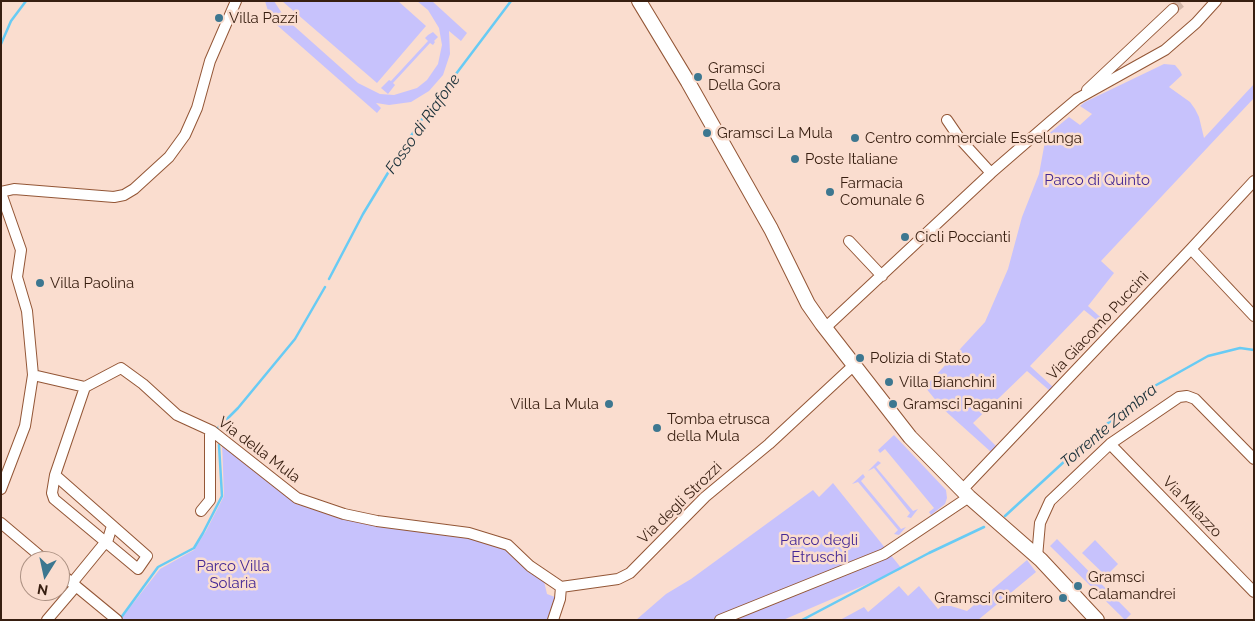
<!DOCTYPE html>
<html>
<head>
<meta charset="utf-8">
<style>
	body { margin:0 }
	#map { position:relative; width:1255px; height:621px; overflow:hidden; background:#faddcf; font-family:Raleway,sans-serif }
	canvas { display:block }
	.frame { position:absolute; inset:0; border:2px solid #371e10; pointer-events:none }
	.north { position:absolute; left:20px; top:551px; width:50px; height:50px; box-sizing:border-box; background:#faddcf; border:1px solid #ac9183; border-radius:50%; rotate:190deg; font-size:14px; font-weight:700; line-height:20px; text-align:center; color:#371e10 }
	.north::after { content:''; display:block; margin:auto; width:18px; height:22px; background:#3d7790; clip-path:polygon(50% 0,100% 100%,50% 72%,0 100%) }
</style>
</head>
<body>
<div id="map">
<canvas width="1255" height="621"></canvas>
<div class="frame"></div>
<div class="north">N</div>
</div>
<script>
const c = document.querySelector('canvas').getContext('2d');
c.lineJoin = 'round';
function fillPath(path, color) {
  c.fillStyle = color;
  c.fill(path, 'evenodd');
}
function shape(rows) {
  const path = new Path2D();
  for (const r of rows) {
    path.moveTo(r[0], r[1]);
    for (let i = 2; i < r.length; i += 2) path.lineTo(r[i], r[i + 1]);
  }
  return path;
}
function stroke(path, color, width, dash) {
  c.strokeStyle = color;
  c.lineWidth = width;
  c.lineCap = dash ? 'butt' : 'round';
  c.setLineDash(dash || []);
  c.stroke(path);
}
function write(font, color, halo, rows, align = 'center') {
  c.font = font + ' Raleway,sans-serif';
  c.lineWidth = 5;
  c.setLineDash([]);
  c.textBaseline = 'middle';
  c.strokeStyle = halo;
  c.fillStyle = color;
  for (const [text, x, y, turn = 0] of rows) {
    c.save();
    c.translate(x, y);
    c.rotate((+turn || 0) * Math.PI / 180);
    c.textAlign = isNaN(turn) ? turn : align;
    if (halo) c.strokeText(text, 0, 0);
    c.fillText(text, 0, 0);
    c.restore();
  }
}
fillPath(shape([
	[265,1,274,1,285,18,358,83,380,94,394,95,417,88,427,80,438,64,442,45,439,28,428,10,417,1,432,1,467,33,461,41,449,31,450,54,443,75,429,91,411,102,389,105,376,103,381,108,377,113,278,26,268,11],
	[282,1,398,1,426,26,377,83],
	[433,32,438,37,434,41,435,42,433,45,430,43,393,83,395,85,388,94,381,88,389,80,391,81,428,41,425,38,428,35],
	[1164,64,1175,65,1180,71,1182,75,1169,87,1190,102,1195,109,1199,117,1204,138,1254,84,1254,98,1101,261,1114,273,1088,306,1108,324,1105,327,1084,310,1030,366,1053,387,1050,391,1027,371,973,423,997,447,991,452,942,408,925,387,985,322,1008,269,1022,217,1039,174,1046,136,1069,117,1080,125,1092,114,1080,106,1085,102],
	[894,435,946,490,947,498,945,504,931,515,929,512,934,508,885,449,880,453,878,450],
	[222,442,228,445,263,478,296,504,376,526,424,528,469,535,508,549,543,577,547,594,560,599,553,620,120,620,160,569,194,550,206,531,224,496],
	[878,461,881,463,876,467,913,511,918,509,911,518,907,517,910,513,874,468,868,471],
	[863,474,865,477,861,481,901,529,906,527,899,535,894,534,898,530,858,482,852,484],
	[833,483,902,569,783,620,636,620,666,594,691,579,813,490,819,497],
	[1057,539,1131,614,1125,620,1050,546],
	[1095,540,1118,564,1106,576,1082,553],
	[1027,560,1036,572,978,620,840,620,864,607,868,612,899,586,908,596,919,586,938,609,942,606,951,606,967,611]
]), '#c7c2fc');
stroke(shape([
	[1,44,11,21,26,1],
	[329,279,363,214,400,153,422,119,511,1],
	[216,430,238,408,295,339,325,287],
	[1005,516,1091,437,1151,388,1208,356,1240,348,1254,350],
	[120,619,158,567,194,548,203,533,222,496,219,445],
	[802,620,929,553,984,527]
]), '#68cbf4', 2.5);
stroke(shape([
	[1173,9,1183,1]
]), '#d3b7a9', 10, [10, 5]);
const minor = shape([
	[1087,90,1173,9],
	[947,120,960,139,991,173],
	[1,192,14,189,114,197,124,195,134,189,169,157,185,135,197,108,210,61,236,1],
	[1,193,21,250,17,277,27,311,33,375,25,426,1,489],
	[849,241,882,276],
	[1191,249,1254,316],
	[825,328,991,173,1051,121,1077,99,1165,50,1196,23,1216,1],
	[33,375,85,387,121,368,143,384,177,415,212,431,297,498,344,514,377,521,469,533,508,545,530,566,561,587],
	[1110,444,1254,592],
	[55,475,147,556,138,569,54,499,52,493,55,475,85,387],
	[962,490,1191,249,1254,181],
	[201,511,210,500,210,435,212,431],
	[1,523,46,561],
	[1037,557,1040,523,1050,501,1110,444,1179,397,1187,396,1195,399,1254,459],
	[60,573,117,620],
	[72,583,108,539,112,526],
	[561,587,618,579,630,573,705,497,769,444,853,366],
	[47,620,76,586],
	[553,620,560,599,561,587],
	[720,620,884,554,969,497]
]);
const secondary = shape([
	[639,1,688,82,771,229,808,304,822,324,910,437,969,497,1041,560,1097,620]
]);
stroke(minor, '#935636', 12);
stroke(secondary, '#935636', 16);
stroke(minor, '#fff', 10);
stroke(secondary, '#fff', 14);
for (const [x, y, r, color] of [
	[219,18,5,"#3d7790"],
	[698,77,5,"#3d7790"],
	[707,133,5,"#3d7790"],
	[855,138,5,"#3d7790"],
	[795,159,5,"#3d7790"],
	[830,192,5,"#3d7790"],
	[905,237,5,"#3d7790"],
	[40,283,5,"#3d7790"],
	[860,358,5,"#3d7790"],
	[889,382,5,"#3d7790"],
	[609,404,5,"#3d7790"],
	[893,404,5,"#3d7790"],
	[657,428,5,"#3d7790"],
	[1078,586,5,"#3d7790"],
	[1063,598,5,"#3d7790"]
]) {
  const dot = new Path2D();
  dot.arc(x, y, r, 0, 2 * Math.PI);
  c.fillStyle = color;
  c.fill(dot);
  stroke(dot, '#faddcf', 2);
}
write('15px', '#371e10', '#faddcf', [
	["Villa Pazzi",229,18],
	["Gramsci",708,68],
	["Della Gora",708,85],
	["Gramsci La Mula",717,133],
	["Centro commerciale Esselunga",865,138],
	["Poste Italiane",805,159],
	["Farmacia",840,183],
	["Comunale 6",840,200],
	["Cicli Poccianti",915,237],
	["Villa Paolina",50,283],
	["Polizia di Stato",870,358],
	["Villa Bianchini",899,382],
	["Villa La Mula",599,404,"right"],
	["Gramsci Paganini",903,404],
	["Tomba etrusca",667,419],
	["della Mula",667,436],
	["Gramsci",1088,577],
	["Calamandrei",1088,594],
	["Gramsci Cimitero",1053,598,"right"]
], 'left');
write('15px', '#442895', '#faddcf', [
	["Parco di Quinto",1097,180],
	["Parco degli",819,540],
	["Etruschi",819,557],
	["Parco Villa",233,566],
	["Solaria",233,583]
]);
write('15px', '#371e10', '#faddcf', [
	["Via Giacomo Puccini",1098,326,-47],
	["Via della Mula",259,450,37],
	["Via degli Strozzi",680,503,-44],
	["Via Milazzo",1192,507,46]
]);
write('italic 16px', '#182f38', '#faddcf', [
	["Fosso di Riafone",423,124,-55],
	["Torrente Zambra",1109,426,-40]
]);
</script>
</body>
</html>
